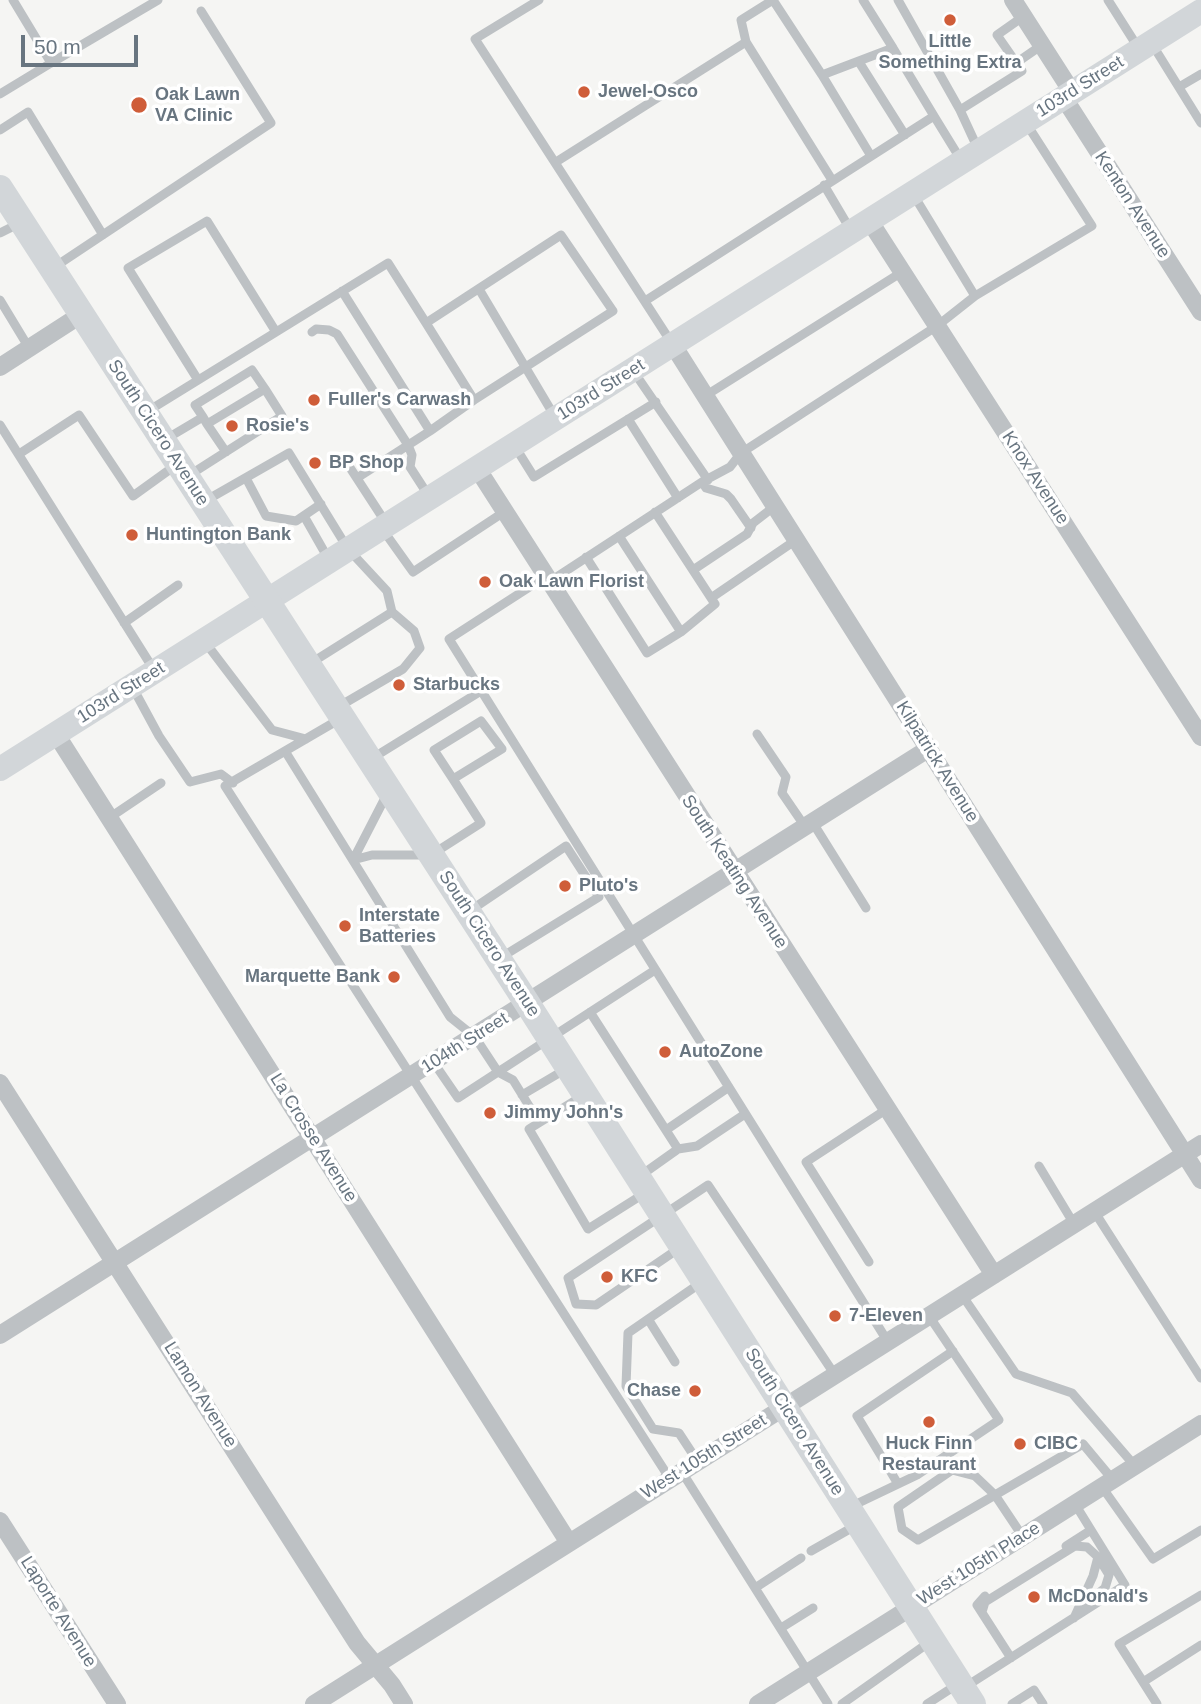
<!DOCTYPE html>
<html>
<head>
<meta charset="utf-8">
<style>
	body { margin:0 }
	#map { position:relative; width:1201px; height:1704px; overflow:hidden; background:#f5f5f3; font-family:Helvetica,sans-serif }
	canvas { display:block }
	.scale { position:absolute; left:21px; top:35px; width:117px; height:32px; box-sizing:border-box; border:4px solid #687580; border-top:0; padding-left:9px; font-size:21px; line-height:24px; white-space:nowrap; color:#687580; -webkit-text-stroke:5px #fff; paint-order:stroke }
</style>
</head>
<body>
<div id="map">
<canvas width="1201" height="1704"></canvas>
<div class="scale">50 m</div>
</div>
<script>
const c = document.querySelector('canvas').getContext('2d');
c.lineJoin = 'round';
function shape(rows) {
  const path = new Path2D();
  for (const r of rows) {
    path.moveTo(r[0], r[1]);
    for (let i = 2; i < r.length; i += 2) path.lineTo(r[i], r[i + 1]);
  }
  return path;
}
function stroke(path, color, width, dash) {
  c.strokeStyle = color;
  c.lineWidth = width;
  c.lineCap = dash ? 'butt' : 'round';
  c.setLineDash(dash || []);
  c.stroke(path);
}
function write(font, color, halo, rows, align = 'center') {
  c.font = font + ' Helvetica,sans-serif';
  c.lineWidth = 7;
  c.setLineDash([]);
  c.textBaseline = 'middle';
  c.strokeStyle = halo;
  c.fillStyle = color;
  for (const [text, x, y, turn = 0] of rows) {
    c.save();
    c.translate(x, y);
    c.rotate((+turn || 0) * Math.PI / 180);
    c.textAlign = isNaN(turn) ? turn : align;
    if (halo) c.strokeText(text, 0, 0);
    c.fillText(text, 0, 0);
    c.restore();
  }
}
stroke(shape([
	[539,0,475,39,671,342],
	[863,0,893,48],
	[898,0,960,110,978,149],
	[1108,0,1139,49],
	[1152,44,1201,123],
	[859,62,905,135],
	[51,63,158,0],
	[1016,63,1042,45],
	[822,75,871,156],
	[1179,87,1201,74],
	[0,94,51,63,13,0],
	[960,110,1022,71,997,35,1024,16],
	[0,130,28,112,103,235],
	[556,162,746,42],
	[832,180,746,42,741,20,773,0,822,75,893,48,934,116],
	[824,185,850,229],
	[913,194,975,296,1092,226,1026,123],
	[0,233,20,223],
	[53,268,271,123,201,11],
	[479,289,555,417],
	[342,291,430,431,474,400],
	[0,300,29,348],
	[645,301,934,116,961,160],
	[312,332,316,329,329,330,337,334,408,445,412,455,410,467,430,498],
	[634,372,708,480],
	[198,380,128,268,207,221,276,332],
	[705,396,902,272],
	[148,411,388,263,426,323,474,400,613,311,561,235,426,323],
	[203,417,195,405,252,370,265,389],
	[628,419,678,498],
	[207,424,226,452],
	[0,425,154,670],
	[166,439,203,417,207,424,265,389,282,416,188,476],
	[514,445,534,477,656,402],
	[19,454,79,415,133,496,176,465],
	[345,460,386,523],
	[246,478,266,516,296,521,321,504],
	[357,478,430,431],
	[702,482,706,488,726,494,731,499,751,528],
	[205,501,289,453,348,549,387,591,392,612,311,663],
	[304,516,329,560],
	[383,530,413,572,504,512],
	[619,536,681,632],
	[586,557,647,653,681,632,715,604,655,512],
	[693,570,747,534,753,523,775,506],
	[545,577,449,639,888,1342],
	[549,582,702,482,730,467,741,453,937,326,975,296],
	[711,598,796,540],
	[124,623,178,585],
	[205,642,272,730,306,739],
	[133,688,159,736,190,782,221,774,233,783],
	[338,707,403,669,420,648,414,631,392,612],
	[340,719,225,786,670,1479],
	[757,734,786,777,782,793,806,828],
	[285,751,450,1017,475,1037,498,1072,513,1080,539,1122],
	[371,759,481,691],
	[387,794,353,860,372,855,431,855,481,823,453,779,434,750,481,721,502,749,453,779],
	[109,818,161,783],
	[813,823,866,908],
	[471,910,566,846,599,897,500,958],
	[590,1012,678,1149],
	[434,1063,458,1098,655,970],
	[522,1095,566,1069],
	[584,1095,529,1129,588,1229,645,1193],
	[666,1130,729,1087],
	[1039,1166,1074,1224],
	[640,1176,678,1149,697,1146,745,1114],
	[1094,1211,1201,1378],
	[681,1247,596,1305,576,1304,568,1278,708,1185,835,1375],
	[869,1262,806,1162,887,1109],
	[962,1295,1016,1374,1072,1393,1135,1466],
	[648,1319,675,1362],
	[698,1462,679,1433,653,1429,626,1386,628,1333,702,1282],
	[682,1472,828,1704],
	[898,1484,857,1416,953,1351],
	[1102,1487,1153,1559,1201,1530],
	[850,1507,917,1475,999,1420,929,1316],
	[1023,1537,995,1495,975,1476,952,1470,898,1507,902,1529,918,1540,995,1495,1083,1444,1113,1480],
	[1066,1546,1091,1530],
	[811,1551,855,1526],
	[755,1588,801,1558],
	[985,1596,977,1605,1011,1658],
	[1078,1609,1105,1588,1109,1575,1098,1557],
	[982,1612,985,1602,1075,1546,1087,1547,1098,1557,1093,1576,1074,1618],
	[781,1628,813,1608],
	[1143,1682,1201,1645],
	[965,1687,1125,1585,1075,1504],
	[842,1704,931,1641],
	[927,1704,958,1684],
	[1012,1704,1034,1690,1043,1704],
	[1157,1704,1119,1644,1201,1595]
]), '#bdc1c4', 9);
stroke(shape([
	[1013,0,1072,92],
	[1064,98,1201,312],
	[869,220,1201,737],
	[673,345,1201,1180],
	[0,367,82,314],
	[477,468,994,1275],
	[56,734,569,1543],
	[0,1083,357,1643,392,1685,404,1704],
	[0,1335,928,749],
	[0,1521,117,1704],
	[314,1704,1201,1144],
	[758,1704,1201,1424]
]), '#bdc1c4', 18);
stroke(shape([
	[0,769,1201,11]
]), '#d2d6d9', 24);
stroke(shape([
	[0,188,527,1003,973,1704]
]), '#d2d6d9', 26);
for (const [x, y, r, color] of [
	[950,20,7,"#cf5d39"],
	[584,92,7,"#cf5d39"],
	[139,105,9,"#cf5d39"],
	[314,400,7,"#cf5d39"],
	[232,426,7,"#cf5d39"],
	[315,463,7,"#cf5d39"],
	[132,535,7,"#cf5d39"],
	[485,582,7,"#cf5d39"],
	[399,685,7,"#cf5d39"],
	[565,886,7,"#cf5d39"],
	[345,926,7,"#cf5d39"],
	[394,977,7,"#cf5d39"],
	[665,1052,7,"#cf5d39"],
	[490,1113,7,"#cf5d39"],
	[607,1277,7,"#cf5d39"],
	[835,1316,7,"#cf5d39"],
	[695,1391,7,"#cf5d39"],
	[929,1422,7,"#cf5d39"],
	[1020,1444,7,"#cf5d39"],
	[1034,1597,7,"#cf5d39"]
]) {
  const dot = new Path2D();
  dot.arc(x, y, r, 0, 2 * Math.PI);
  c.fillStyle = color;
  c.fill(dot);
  stroke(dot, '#fff', 2.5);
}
write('bold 18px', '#687580', '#fff', [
	["Little",950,42,"center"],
	["Something Extra",950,63,"center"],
	["Jewel-Osco",598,92],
	["Oak Lawn",155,95],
	["VA Clinic",155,116],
	["Fuller's Carwash",328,400],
	["Rosie's",246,426],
	["BP Shop",329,463],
	["Huntington Bank",146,535],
	["Oak Lawn Florist",499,582],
	["Starbucks",413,685],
	["Pluto's",579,886],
	["Interstate",359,916],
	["Batteries",359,937],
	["Marquette Bank",380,977,"right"],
	["AutoZone",679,1052],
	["Jimmy John's",504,1113],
	["KFC",621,1277],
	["7-Eleven",849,1316],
	["Chase",681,1391,"right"],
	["Huck Finn",929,1444,"center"],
	["Restaurant",929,1465,"center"],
	["CIBC",1034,1444],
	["McDonald's",1048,1597]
], 'left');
write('18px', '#687580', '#fff', [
	["103rd Street",1080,87,-32],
	["Kenton Avenue",1132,205,57],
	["103rd Street",601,390,-32],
	["South Cicero Avenue",158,433,57],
	["Knox Avenue",1035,478,57],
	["103rd Street",121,693,-32],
	["Kilpatrick Avenue",937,762,58],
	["South Keating Avenue",734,872,57],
	["South Cicero Avenue",489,944,57],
	["104th Street",465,1043,-32],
	["La Crosse Avenue",313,1138,58],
	["Lamon Avenue",200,1395,58],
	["South Cicero Avenue",794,1422,58],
	["West 105th Street",704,1457,-32],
	["West 105th Place",979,1564,-32],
	["Laporte Avenue",58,1612,58]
]);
</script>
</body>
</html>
